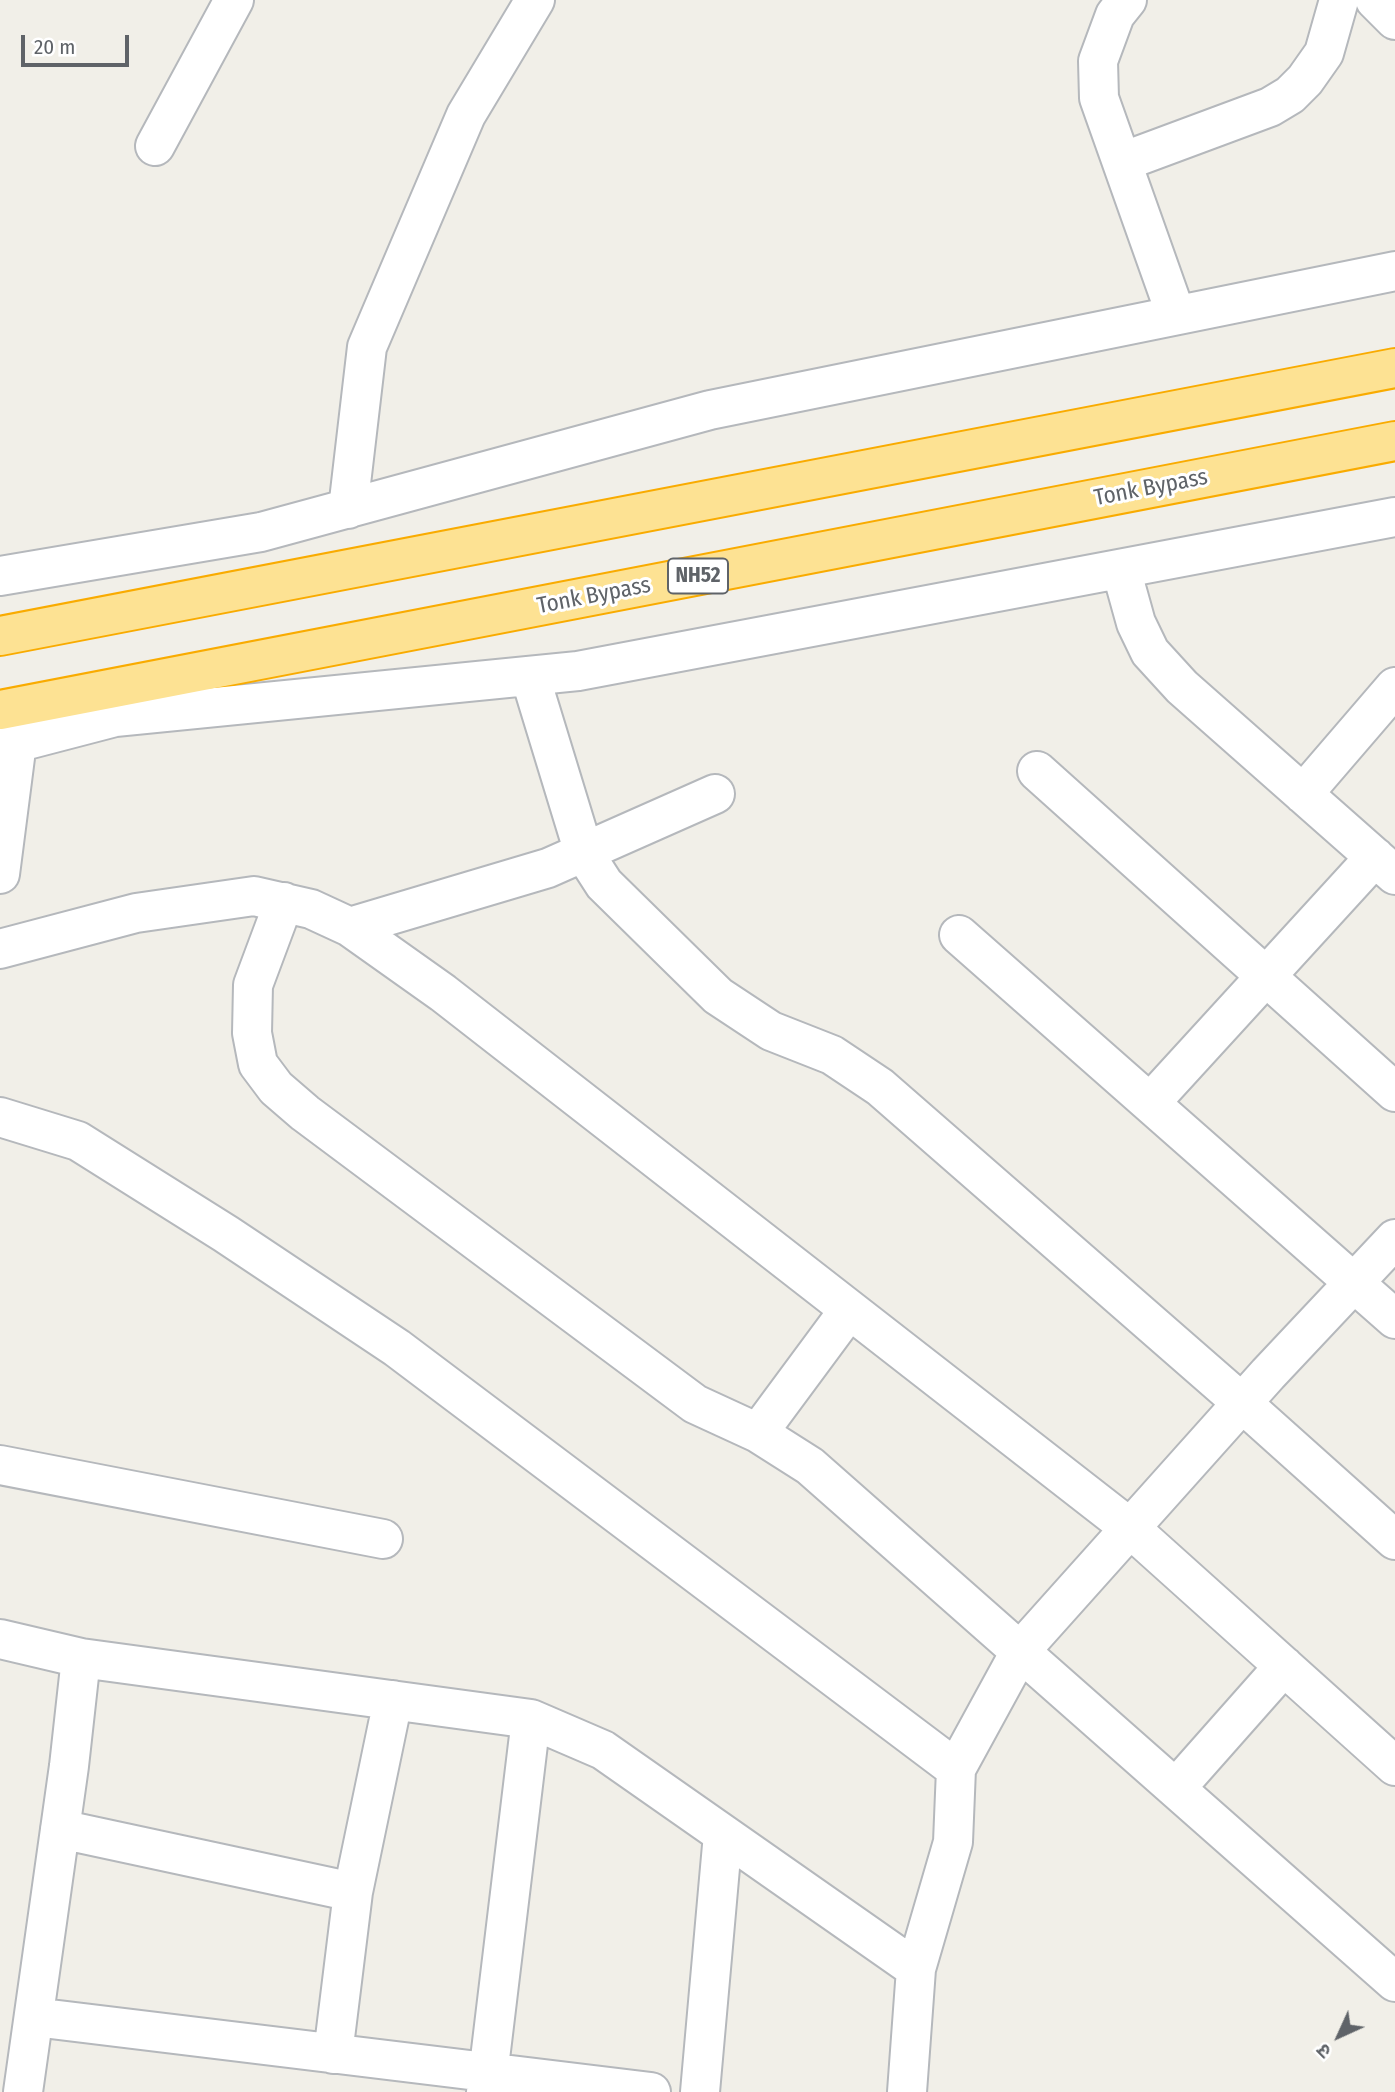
<!DOCTYPE html>
<html>
<head>
<meta charset="utf-8">
<style>
	body { margin:0 }
	#map { position:relative; width:1395px; height:2092px; overflow:hidden; background:#f1efe8; font-family:"Fira Sans Condensed","Noto Sans Devanagari",sans-serif }
	canvas { display:block }
	.north { position:absolute; left:1304px; top:2001px; width:70px; height:70px; -webkit-text-stroke:5px #fff; paint-order:stroke; rotate:225deg; font-size:19px; font-weight:700; line-height:28px; text-align:center; color:#5f6368 }
	.north::after { content:''; display:block; margin:auto; width:24px; height:32px; background:#5f6368; clip-path:polygon(50% 0,100% 100%,50% 72%,0 100%) }
	.scale { position:absolute; left:21px; top:35px; width:108px; height:32px; box-sizing:border-box; border:4px solid #5f6368; border-top:0; padding-left:9px; font-size:21px; line-height:24px; white-space:nowrap; color:#5f6368; -webkit-text-stroke:5px #fff; paint-order:stroke }
</style>
</head>
<body>
<div id="map">
<canvas width="1395" height="2092"></canvas>
<div class="north">उ</div>
<div class="scale">20 m</div>
</div>
<script>
const c = document.querySelector('canvas').getContext('2d');
c.lineJoin = 'round';
function shape(rows) {
  const path = new Path2D();
  for (const r of rows) {
    path.moveTo(r[0], r[1]);
    for (let i = 2; i < r.length; i += 2) path.lineTo(r[i], r[i + 1]);
  }
  return path;
}
function stroke(path, color, width, dash) {
  c.strokeStyle = color;
  c.lineWidth = width;
  c.lineCap = dash ? 'butt' : 'round';
  c.setLineDash(dash || []);
  c.stroke(path);
}
function write(font, color, halo, rows, align = 'center') {
  c.font = font + ' "Fira Sans Condensed",sans-serif';
  c.lineWidth = 6;
  c.setLineDash([]);
  c.textBaseline = 'middle';
  c.strokeStyle = halo;
  c.fillStyle = color;
  for (const [text, x, y, turn = 0] of rows) {
    c.save();
    c.translate(x, y);
    c.rotate((+turn || 0) * Math.PI / 180);
    c.textAlign = isNaN(turn) ? turn : align;
    if (halo) c.strokeText(text, 0, 0);
    c.fillText(text, 0, 0);
    c.restore();
  }
}
const minor = shape([
	[1127,0,1115,15,1098,61,1099,98,1176,315],
	[1375,0,1395,20],
	[155,146,234,0],
	[1122,162,1270,107,1290,95,1305,80,1324,53,1339,0],
	[348,509,367,347,466,115,535,0],
	[1121,569,1136,623,1150,652,1182,687,1395,875],
	[0,576,261,532,710,410,1395,271],
	[530,676,584,853,604,884,718,996,771,1031,832,1055,880,1087,1242,1403,1395,1540],
	[0,747,115,717,578,671,1395,517],
	[1037,771,1395,1092],
	[1303,794,1395,687],
	[0,874,17,742],
	[284,902,253,985,252,1033,258,1064,276,1088,305,1113,695,1404,758,1433,810,1466,1395,1982],
	[350,927,548,868,715,794],
	[959,935,1395,1319],
	[0,949,136,913,254,896,311,909,350,927,443,993,1130,1528,1395,1766],
	[1150,1103,1375,857],
	[0,1117,78,1141,226,1234,397,1348,956,1769],
	[758,1433,849,1310],
	[0,1465,383,1539],
	[0,1639,81,1658,69,1766,23,2092],
	[81,1658,531,1719,486,2092],
	[531,1719,603,1750,916,1969],
	[1176,1788,1284,1666],
	[60,1829,353,1892],
	[34,2017,651,2092],
	[333,2054,353,1892,393,1700],
	[700,2092,723,1834],
	[907,2092,916,1969,953,1842,956,1769,1021,1650,1268,1374,1395,1239]
]);
const highway = shape([
	[0,636,1395,368],
	[0,710,1395,441]
]);
stroke(minor, '#b5b8bc', 42);
stroke(highway, '#f9ab00', 42);
stroke(minor, '#fff', 38);
stroke(highway, '#fde293', 38);
for (const [x, y, w] of [
	[698,576,60]
]) {
  const box = new Path2D();
  box.roundRect(x - w / 2, y - 17.5, w, 35, 5);
  c.fillStyle = '#fff';
  c.fill(box);
  stroke(box, '#5f6368', 2);
}
write('bold 21px', '#5f6368', null, [
	["NH52",698,576]
]);
write('23px', '#5f6368', '#fff', [
	["Tonk Bypass",1151,488,-11],
	["Tonk Bypass",594,596,-11]
]);
</script>
</body>
</html>
